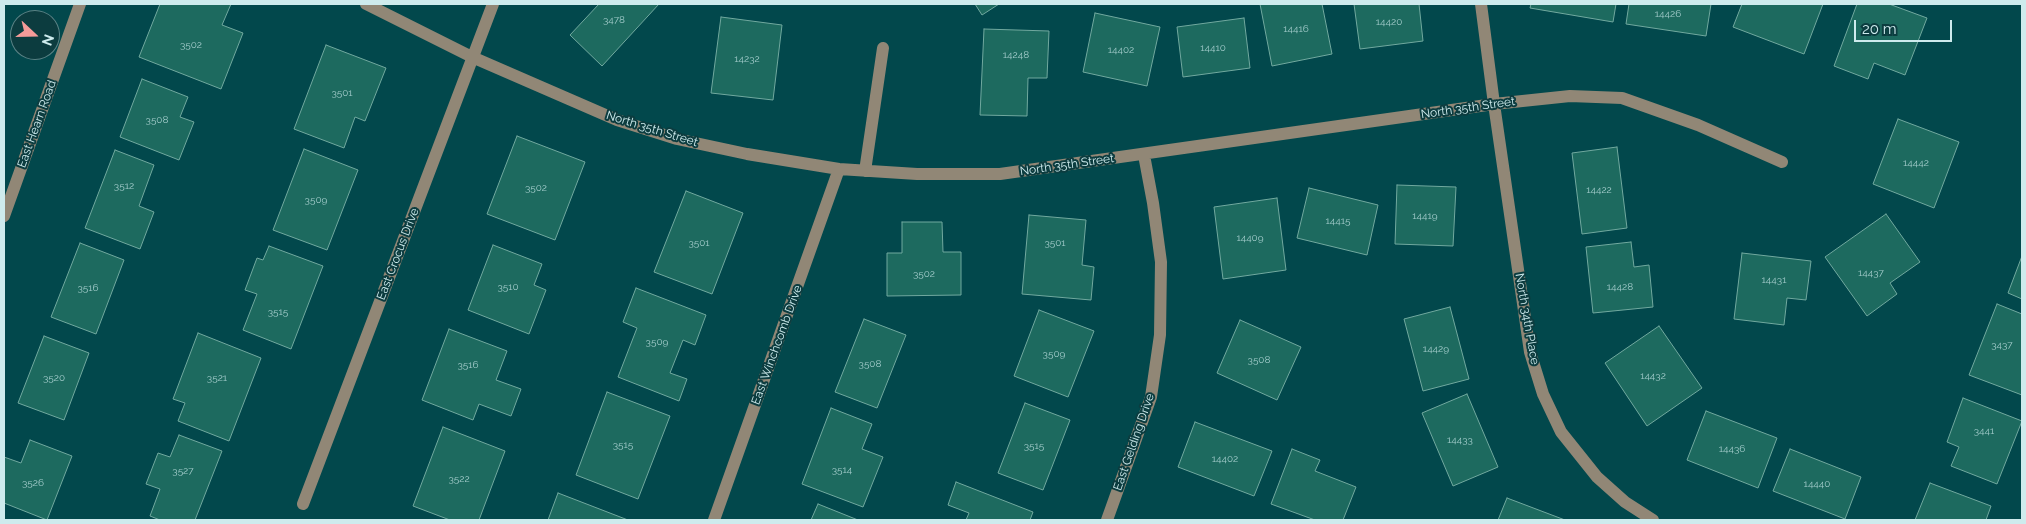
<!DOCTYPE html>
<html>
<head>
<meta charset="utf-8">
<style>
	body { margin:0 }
	#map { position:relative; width:2026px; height:524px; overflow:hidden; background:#02484c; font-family:Raleway,sans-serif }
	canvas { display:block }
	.frame { position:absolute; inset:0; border:5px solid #ceebed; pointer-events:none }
	.north { position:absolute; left:10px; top:10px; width:50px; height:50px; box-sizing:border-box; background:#0c3c3f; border:1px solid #5a8285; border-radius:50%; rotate:111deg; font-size:14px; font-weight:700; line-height:20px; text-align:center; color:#ceebed }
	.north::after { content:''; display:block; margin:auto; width:18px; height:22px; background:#f59b99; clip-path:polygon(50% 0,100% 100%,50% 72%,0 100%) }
	.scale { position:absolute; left:1854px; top:20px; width:98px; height:22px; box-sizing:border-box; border:2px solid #ceebed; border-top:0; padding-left:6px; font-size:15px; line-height:18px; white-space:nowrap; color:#ceebed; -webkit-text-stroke:4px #0c3c3f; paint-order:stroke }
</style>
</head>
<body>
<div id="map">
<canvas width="2026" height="524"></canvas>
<div class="frame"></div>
<div class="north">N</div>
<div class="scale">20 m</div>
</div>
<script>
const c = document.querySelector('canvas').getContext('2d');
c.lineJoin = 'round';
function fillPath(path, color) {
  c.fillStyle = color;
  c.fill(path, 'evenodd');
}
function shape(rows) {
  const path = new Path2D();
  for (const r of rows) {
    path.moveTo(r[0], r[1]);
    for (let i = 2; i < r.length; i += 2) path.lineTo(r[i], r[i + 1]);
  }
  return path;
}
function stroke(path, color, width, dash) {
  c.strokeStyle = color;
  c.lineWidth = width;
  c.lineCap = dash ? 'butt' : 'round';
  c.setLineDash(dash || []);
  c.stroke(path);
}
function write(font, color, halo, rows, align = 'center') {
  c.font = font + ' Raleway,sans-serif';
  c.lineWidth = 4;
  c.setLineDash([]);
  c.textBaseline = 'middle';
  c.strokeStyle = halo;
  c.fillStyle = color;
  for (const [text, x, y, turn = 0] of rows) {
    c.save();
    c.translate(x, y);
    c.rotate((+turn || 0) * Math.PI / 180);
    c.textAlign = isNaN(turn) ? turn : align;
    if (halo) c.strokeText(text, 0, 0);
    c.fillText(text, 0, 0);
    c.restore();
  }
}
const building = shape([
	[160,4,231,4,222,25,243,33,221,89,139,57,160,4],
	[599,4,659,4,602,66,570,35,599,4],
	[975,4,999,4,982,15,975,4],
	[1260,4,1322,4,1332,54,1272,66,1260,4],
	[1354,4,1419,4,1423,41,1360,49,1354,4],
	[1531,4,1616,4,1613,22,1530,8,1531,4],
	[1629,4,1711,4,1706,36,1626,24,1629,4],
	[1742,4,1823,4,1804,54,1733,27,1742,4],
	[1857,4,1889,4,1927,18,1905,75,1874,63,1868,79,1834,66,1857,4],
	[1095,13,1160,27,1147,86,1083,72,1095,13],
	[721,17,782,25,773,100,711,93,721,17],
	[1244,18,1250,68,1183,77,1177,27,1244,18],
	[984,29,1049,31,1047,78,1028,78,1027,116,980,115,984,29],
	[326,45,386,68,365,121,355,117,344,148,294,129,326,45],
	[142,79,188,97,180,117,194,122,179,160,120,137,142,79],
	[1898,119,1959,142,1934,208,1873,184,1898,119],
	[517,136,585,162,555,240,487,214,517,136],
	[1617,147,1627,228,1582,234,1572,153,1617,147],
	[304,149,358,170,327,250,273,230,304,149],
	[115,150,154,165,139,206,154,212,140,249,85,228,115,150],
	[1397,185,1456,187,1453,246,1395,244,1397,185],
	[1309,188,1378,205,1367,255,1297,238,1309,188],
	[686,191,743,213,712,294,654,272,686,191],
	[1277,198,1286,270,1223,279,1214,207,1277,198],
	[1886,214,1920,262,1890,283,1897,294,1867,316,1825,257,1886,214],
	[1029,215,1086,220,1082,265,1094,267,1091,300,1022,294,1029,215],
	[902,222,942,222,943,252,961,252,961,295,887,296,887,253,902,253,902,222],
	[1631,242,1634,267,1649,265,1653,307,1593,313,1586,247,1631,242],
	[80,243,124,260,96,334,51,317,80,243],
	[493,245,542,264,534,285,546,290,529,334,468,310,493,245],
	[269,246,323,266,291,349,243,330,257,294,245,290,257,258,263,260,269,246],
	[1742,253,1811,261,1806,300,1787,298,1784,325,1734,319,1742,253],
	[2022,256,2022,299,2008,293,2022,256],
	[636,288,706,315,695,345,683,340,670,373,687,379,679,401,618,377,637,328,623,322,636,288],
	[1997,304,2022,314,2022,395,1969,375,1997,304],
	[1450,307,1469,379,1423,391,1404,319,1450,307],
	[1039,310,1094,331,1068,397,1014,376,1039,310],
	[864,319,906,335,877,408,835,392,864,319],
	[1240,320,1301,347,1277,400,1217,373,1240,320],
	[1659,326,1702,388,1647,426,1605,363,1659,326],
	[449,329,507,351,496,380,521,389,511,416,479,404,473,420,422,400,449,329],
	[198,333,261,358,229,441,178,421,185,403,173,399,198,333],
	[44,336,89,353,64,420,18,403,44,336],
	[607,392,670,416,638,499,576,475,607,392],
	[1467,394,1498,467,1453,486,1422,413,1467,394],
	[1963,398,2022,421,1997,484,1951,466,1959,447,1947,442,1963,398],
	[1025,403,1070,420,1043,490,998,473,1025,403],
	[831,408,872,424,862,449,883,457,863,507,802,484,831,408],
	[1706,411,1777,438,1758,488,1687,460,1706,411],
	[1195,422,1272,451,1254,496,1178,467,1195,422],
	[443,427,505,451,479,520,450,520,413,506,443,427],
	[179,435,222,451,195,520,160,520,150,516,160,489,146,484,158,453,170,457,179,435],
	[30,440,72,456,47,520,4,503,4,457,21,463,30,440],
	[1292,449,1320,460,1315,471,1356,487,1343,520,1315,520,1271,504,1292,449],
	[1790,449,1861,477,1845,519,1773,491,1790,449],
	[956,482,1033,512,1030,520,966,520,969,513,948,505,956,482],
	[1930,483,1991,506,1986,520,1915,520,1930,483],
	[558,493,628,520,548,520,558,493],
	[1507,498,1565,520,1498,520,1507,498],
	[818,504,858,520,811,520,818,504]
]);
fillPath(building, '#1d6a5f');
stroke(building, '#71a99f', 1);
stroke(shape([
	[366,4,472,57,617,120,677,139,747,154,839,169,917,174,1000,174,1494,104,1570,96,1622,98,1698,125,1782,162],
	[1481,4,1494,104,1530,352,1543,394,1561,432,1597,477,1625,502,1653,520],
	[865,171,883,48],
	[4,216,80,4],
	[303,504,493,4],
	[714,520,839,169],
	[1107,520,1151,397,1160,335,1161,262,1153,203,1144,155]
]), '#918776', 12);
write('10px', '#a2cbca', null, [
	["14426",1668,14],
	["3478",614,20],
	["14420",1389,22],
	["14416",1296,29],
	["3502",191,45],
	["14410",1213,48],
	["14402",1121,50],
	["14248",1016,55],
	["14232",747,59],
	["3501",342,93],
	["3508",157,120],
	["14442",1916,163],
	["3512",124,186],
	["3502",536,188],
	["14422",1599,190],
	["3509",316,200],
	["14419",1425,216],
	["14415",1338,221],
	["14409",1250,238],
	["3501",699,243],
	["3501",1055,243],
	["14437",1871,273],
	["3502",924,274],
	["14431",1774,280],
	["3510",508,287],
	["14428",1620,287],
	["3516",88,288],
	["3515",278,312],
	["3509",657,342],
	["3437",2002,345],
	["14429",1436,349],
	["3509",1054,354],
	["3508",1259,360],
	["3508",870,364],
	["3516",468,365],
	["14432",1653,376],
	["3520",54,378],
	["3521",217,378],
	["3441",1984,431],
	["14433",1460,440],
	["3515",623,445],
	["3515",1034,446],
	["14436",1732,449],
	["14402",1225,459],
	["3514",842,470],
	["3527",183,471],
	["3522",459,479],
	["3526",33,483],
	["14440",1817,484]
]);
write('12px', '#ceebed', '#0c3c3f', [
	["North 35th Street",1468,108,-8],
	["East Hearn Road",37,124,-70],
	["North 35th Street",652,129,17],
	["North 35th Street",1067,165,-8],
	["East Crocus Drive",398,254,-69],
	["North 34th Place",1527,319,80],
	["East Winchcomb Drive",777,345,-70],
	["East Gelding Drive",1134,442,-71]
]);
</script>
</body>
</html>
